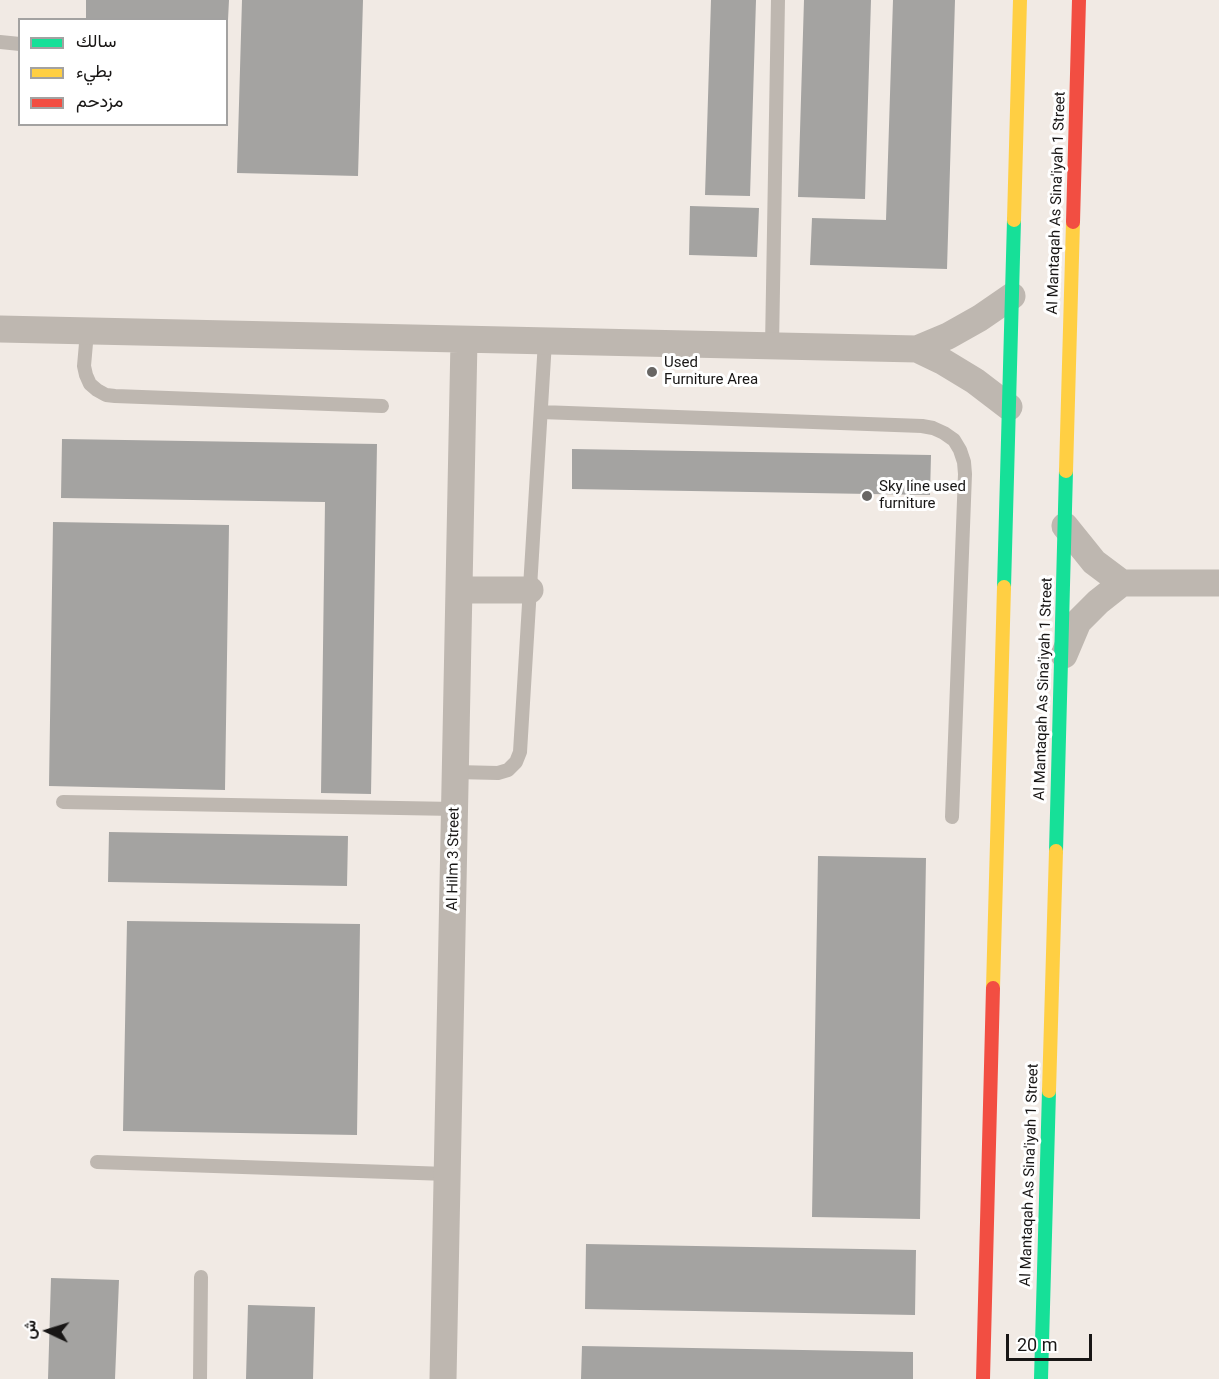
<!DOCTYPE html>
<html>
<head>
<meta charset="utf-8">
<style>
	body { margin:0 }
	#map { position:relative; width:1219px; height:1379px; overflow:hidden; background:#fcfaf8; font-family:Roboto,Vazirmatn,sans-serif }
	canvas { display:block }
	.legend { position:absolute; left:18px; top:18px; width:210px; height:108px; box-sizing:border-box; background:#fff; border:2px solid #a3a2a1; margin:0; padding:8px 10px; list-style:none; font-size:18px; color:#181615 }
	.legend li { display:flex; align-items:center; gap:12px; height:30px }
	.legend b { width:30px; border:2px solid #a3a2a1 }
	.north { position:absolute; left:18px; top:1301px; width:60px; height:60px; -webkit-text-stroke:4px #fff; paint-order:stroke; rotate:274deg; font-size:16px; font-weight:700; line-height:24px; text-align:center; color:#181615 }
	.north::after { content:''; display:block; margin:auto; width:21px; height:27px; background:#181615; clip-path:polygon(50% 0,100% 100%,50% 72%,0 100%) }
	.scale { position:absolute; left:1006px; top:1334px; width:86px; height:27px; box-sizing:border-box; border:3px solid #181615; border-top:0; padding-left:8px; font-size:18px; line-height:21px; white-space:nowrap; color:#181615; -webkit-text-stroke:4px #fff; paint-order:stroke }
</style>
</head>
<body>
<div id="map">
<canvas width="1219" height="1379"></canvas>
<ul class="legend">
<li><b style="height:8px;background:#16e098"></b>سالك</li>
<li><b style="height:8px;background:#ffcf43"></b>بطيء</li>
<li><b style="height:8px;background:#f24e42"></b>مزدحم</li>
</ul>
<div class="north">ش</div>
<div class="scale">20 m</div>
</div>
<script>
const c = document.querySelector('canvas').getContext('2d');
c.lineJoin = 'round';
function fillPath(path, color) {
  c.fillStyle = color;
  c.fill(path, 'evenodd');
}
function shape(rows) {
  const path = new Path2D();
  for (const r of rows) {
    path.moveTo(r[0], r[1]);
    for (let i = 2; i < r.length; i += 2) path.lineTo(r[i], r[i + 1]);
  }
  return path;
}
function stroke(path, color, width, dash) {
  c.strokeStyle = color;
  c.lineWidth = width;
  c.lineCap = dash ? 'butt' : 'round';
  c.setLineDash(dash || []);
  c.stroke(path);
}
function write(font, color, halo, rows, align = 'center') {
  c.font = font + ' Roboto,sans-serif';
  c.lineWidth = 6;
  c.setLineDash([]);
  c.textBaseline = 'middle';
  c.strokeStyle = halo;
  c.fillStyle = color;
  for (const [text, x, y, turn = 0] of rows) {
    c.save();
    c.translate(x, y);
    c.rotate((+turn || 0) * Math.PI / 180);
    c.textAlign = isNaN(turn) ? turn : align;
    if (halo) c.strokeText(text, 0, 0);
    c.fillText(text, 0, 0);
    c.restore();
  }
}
fillPath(shape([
	[0,0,1219,0,1219,1379,0,1379],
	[20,20,226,20,226,124,20,124]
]), '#f1eae4');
fillPath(shape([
	[86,0,229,0,228,20,86,20],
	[242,0,363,0,358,176,237,173],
	[711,0,756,0,750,196,705,195],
	[804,0,871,0,865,199,798,197],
	[893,0,955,0,947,269,810,265,812,218,886,220],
	[690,206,759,208,757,257,689,255],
	[62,439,377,444,371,794,321,793,325,502,61,498],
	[572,449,931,455,930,495,572,489],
	[53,522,229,525,225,790,49,786],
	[109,832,348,836,347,886,108,882],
	[818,856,926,858,920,1219,812,1217],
	[127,921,360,924,357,1135,123,1131],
	[586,1244,916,1250,915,1315,585,1309],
	[51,1278,119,1280,115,1379,48,1379],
	[248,1305,315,1307,313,1379,246,1379],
	[582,1346,913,1352,913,1379,581,1379]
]), '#a4a3a1');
stroke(shape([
	[0,42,20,44],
	[87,332,84,366,86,375,90,384,97,390,106,395,115,396,382,406],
	[772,346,778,0],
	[541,412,922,426,933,428,944,433,954,440,960,450,964,462,965,474,952,817],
	[456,772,498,773,508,770,516,762,520,752,545,341],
	[63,802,455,809],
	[97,1162,447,1174],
	[200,1379,201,1277]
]), '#beb7b0', 14);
stroke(shape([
	[0,329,917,349,942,361,975,381,1009,407],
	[917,349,948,336,980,318,1012,296],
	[1065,526,1094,562,1122,583,1219,583],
	[459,590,530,590],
	[1064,655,1078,622,1098,602,1122,583],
	[443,1379,464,340]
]), '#beb7b0', 27);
stroke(shape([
	[1004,587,1014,220],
	[1056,851,1066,471],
	[1041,1379,1049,1091]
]), '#16e098', 14);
stroke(shape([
	[1014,220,1020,0],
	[1066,471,1073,222],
	[993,988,1004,587],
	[1049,1091,1056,851]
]), '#ffcf43', 14);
stroke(shape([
	[1073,222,1079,0],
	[983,1379,993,988]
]), '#f24e42', 14);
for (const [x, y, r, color] of [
	[652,372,6,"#686664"],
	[867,496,6,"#686664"]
]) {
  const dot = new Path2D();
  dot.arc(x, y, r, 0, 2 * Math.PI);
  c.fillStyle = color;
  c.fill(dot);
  stroke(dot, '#fff', 2);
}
write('15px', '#181615', '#fff', [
	["Al Mantaqah As Sina'iyah 1 Street",1057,203,-88],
	["Al Mantaqah As Sina'iyah 1 Street",1044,689,-88],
	["Al Hilm 3 Street",454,859,-89],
	["Al Mantaqah As Sina'iyah 1 Street",1030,1175,-88]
]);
write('15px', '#181615', '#fff', [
	["Used",664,363],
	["Furniture Area",664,380],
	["Sky line used",879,487],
	["furniture",879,504]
], 'left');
</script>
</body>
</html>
